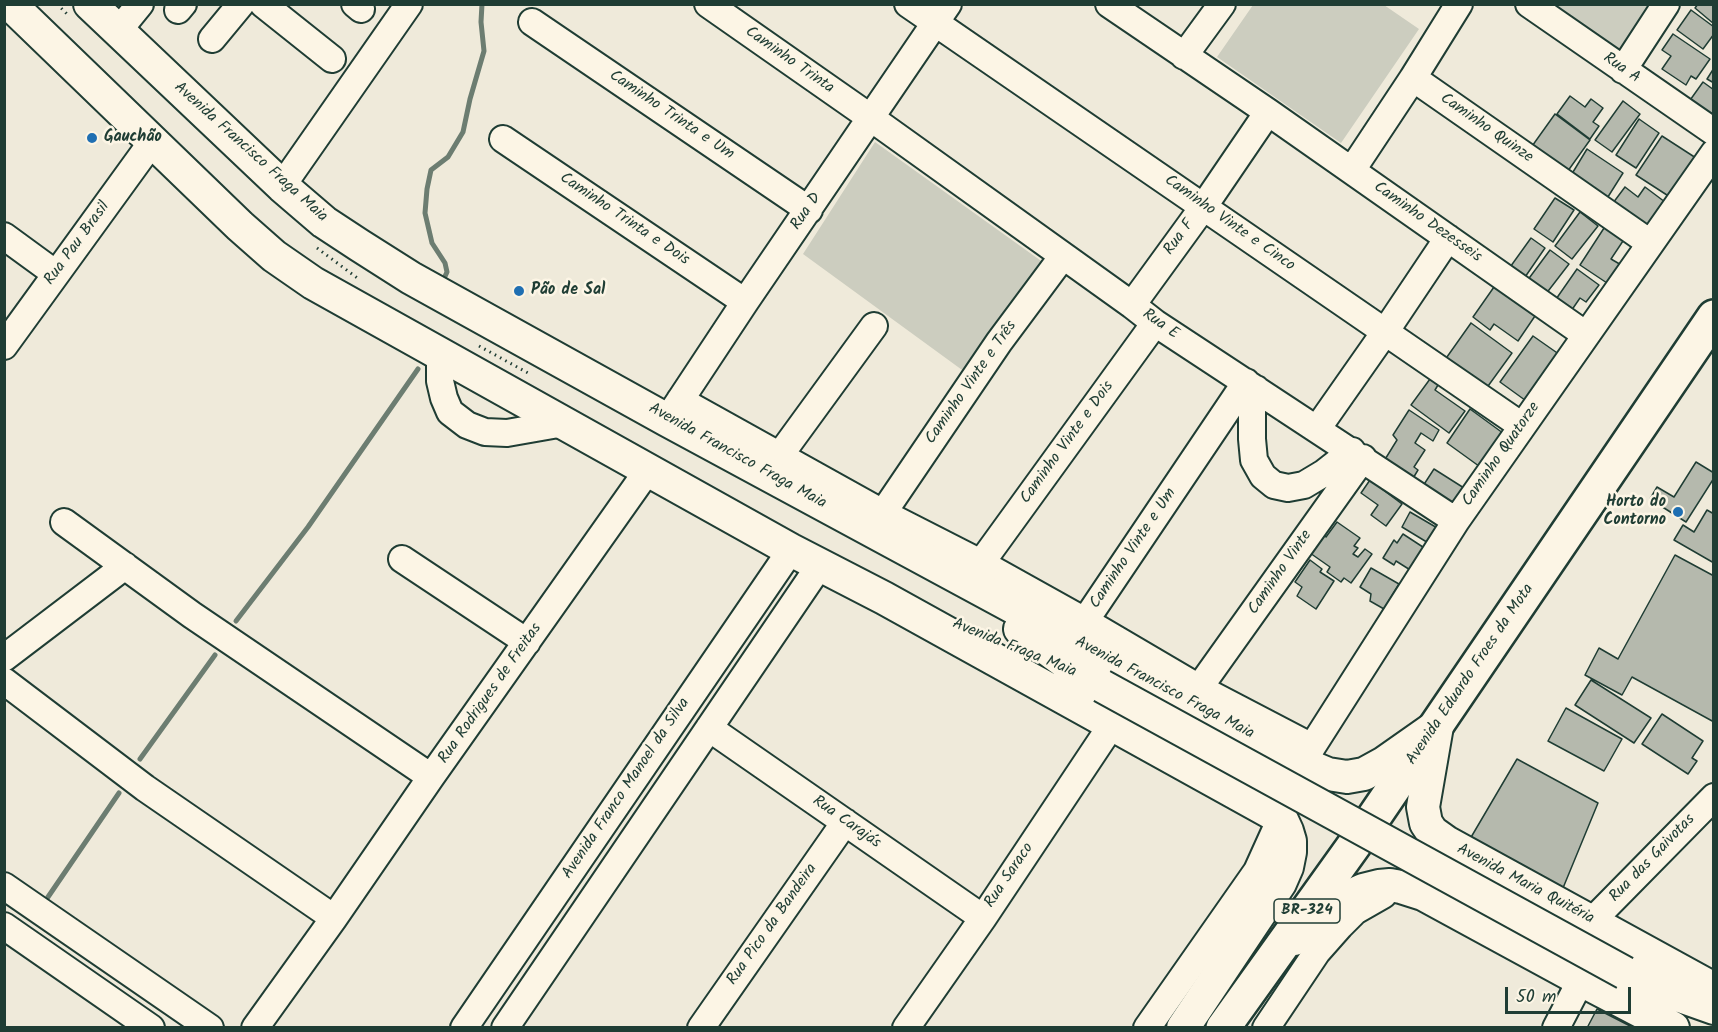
<!DOCTYPE html>
<html>
<head>
<meta charset="utf-8">
<style>
	body { margin:0 }
	#map { position:relative; width:1718px; height:1032px; overflow:hidden; background:#efeada; font-family:Kalam,sans-serif }
	canvas { display:block }
	.frame { position:absolute; inset:0; border:6px solid #1f3d34; pointer-events:none }
	.scale { position:absolute; left:1505px; top:987px; width:126px; height:27px; box-sizing:border-box; border:3px solid #1f3d34; border-top:0; padding-left:8px; font-size:18px; line-height:21px; white-space:nowrap; color:#1f3d34; -webkit-text-stroke:4px #fcf5e5; paint-order:stroke }
</style>
</head>
<body>
<div id="map">
<canvas width="1718" height="1032"></canvas>
<div class="frame"></div>
<div class="scale">50 m</div>
</div>
<script>
const c = document.querySelector('canvas').getContext('2d');
c.lineJoin = 'round';
function fillPath(path, color) {
  c.fillStyle = color;
  c.fill(path, 'evenodd');
}
function shape(rows) {
  const path = new Path2D();
  for (const r of rows) {
    path.moveTo(r[0], r[1]);
    for (let i = 2; i < r.length; i += 2) path.lineTo(r[i], r[i + 1]);
  }
  return path;
}
function stroke(path, color, width, dash) {
  c.strokeStyle = color;
  c.lineWidth = width;
  c.lineCap = dash ? 'butt' : 'round';
  c.setLineDash(dash || []);
  c.stroke(path);
}
function write(font, color, halo, rows, align = 'center') {
  c.font = font + ' Kalam,sans-serif';
  c.lineWidth = 5;
  c.setLineDash([]);
  c.textBaseline = 'middle';
  c.strokeStyle = halo;
  c.fillStyle = color;
  for (const [text, x, y, turn = 0] of rows) {
    c.save();
    c.translate(x, y);
    c.rotate((+turn || 0) * Math.PI / 180);
    c.textAlign = isNaN(turn) ? turn : align;
    if (halo) c.strokeText(text, 0, 0);
    c.fillText(text, 0, 0);
    c.restore();
  }
}
fillPath(shape([
	[1253,5,1384,5,1419,29,1341,143,1217,57],
	[1546,5,1654,5,1618,56],
	[875,142,1044,263,969,375,803,254]
]), '#cccdbf');
stroke(shape([
	[442,283,447,272,445,263,432,243,425,213,427,189,431,170,448,157,463,132,470,99,484,51,481,22,482,4],
	[236,621,308,527,418,369],
	[140,759,215,655],
	[48,897,119,793]
]), '#6c7d71', 5);
const building = shape([
	[1698,4,1714,4,1714,24,1695,8,1698,4],
	[1691,10,1714,27,1714,34,1703,49,1677,30,1691,10],
	[1673,34,1710,59,1696,79,1691,76,1686,85,1662,69,1671,56,1662,50,1673,34],
	[1714,68,1714,83,1707,79,1714,68],
	[1703,82,1714,90,1714,122,1688,103,1703,82],
	[1570,96,1585,107,1591,99,1603,108,1593,122,1599,126,1590,139,1557,114,1570,96],
	[1623,101,1640,114,1612,152,1595,140,1623,101],
	[1555,114,1590,140,1565,175,1530,149,1555,114],
	[1639,119,1659,133,1636,168,1616,155,1639,119],
	[1662,136,1696,158,1670,197,1636,175,1662,136],
	[1587,149,1623,173,1606,200,1570,177,1587,149],
	[1625,187,1638,197,1645,187,1665,202,1643,232,1610,207,1625,187],
	[1555,198,1574,210,1553,242,1534,229,1555,198],
	[1580,212,1598,226,1572,259,1555,246,1580,212],
	[1606,225,1625,238,1611,259,1623,266,1610,285,1580,265,1606,225],
	[1531,238,1545,248,1523,280,1508,270,1531,238],
	[1550,250,1569,264,1542,299,1524,285,1550,250],
	[1577,269,1599,285,1586,302,1580,298,1569,314,1554,302,1577,269],
	[1494,287,1535,316,1518,341,1494,324,1490,330,1473,317,1494,287],
	[1471,323,1512,353,1483,393,1442,364,1471,323],
	[1533,336,1563,357,1529,403,1500,382,1533,336],
	[1430,379,1438,385,1435,390,1465,411,1449,433,1411,405,1430,379],
	[1470,409,1507,436,1483,469,1447,443,1470,409],
	[1409,410,1439,430,1433,441,1421,433,1415,443,1425,450,1414,467,1418,470,1412,480,1384,461,1397,440,1393,435,1409,410],
	[1696,462,1714,473,1714,478,1686,522,1650,499,1657,487,1674,497,1696,462],
	[1434,469,1464,488,1451,508,1421,489,1434,469],
	[1370,480,1402,504,1386,526,1371,515,1378,505,1361,493,1370,480],
	[1707,510,1714,514,1714,563,1674,540,1683,525,1694,532,1707,510],
	[1410,512,1439,529,1430,544,1402,527,1410,512],
	[1337,522,1360,538,1354,546,1358,548,1353,554,1358,557,1365,549,1372,554,1351,583,1344,578,1341,582,1327,572,1330,567,1310,553,1323,535,1326,537,1337,522],
	[1403,534,1429,551,1415,573,1396,561,1394,565,1383,558,1394,540,1397,543,1403,534],
	[1675,555,1714,576,1714,722,1632,677,1622,695,1585,675,1599,648,1618,659,1675,555],
	[1310,560,1322,569,1320,572,1334,581,1316,609,1297,596,1302,587,1295,582,1310,560],
	[1371,568,1399,584,1384,609,1370,601,1371,594,1360,587,1371,568],
	[1591,680,1651,718,1634,743,1575,705,1591,680],
	[1566,708,1622,739,1604,771,1548,741,1566,708],
	[1662,714,1703,741,1692,758,1697,761,1688,774,1642,744,1662,714],
	[1517,759,1598,803,1563,888,1470,839,1517,759],
	[1597,1009,1634,1028,1587,1028,1597,1009]
]);
fillPath(building, '#b5b9ad');
stroke(building, '#1f3d34', 1.5);
const minor = shape([
	[263,4,332,59],
	[355,4,361,9],
	[708,4,871,118,1132,305,1155,323,1456,521],
	[908,4,1522,426],
	[1109,4,1268,112,1586,335],
	[1529,4,1714,132],
	[178,10,183,4],
	[532,22,809,210],
	[118,31,140,4],
	[212,39,241,4],
	[1184,56,1222,4],
	[1623,70,1666,4],
	[1413,78,1459,4],
	[503,139,745,302],
	[1352,170,1413,78,1650,243],
	[282,186,409,4],
	[4,236,56,274],
	[1132,305,1204,206,1268,112],
	[4,346,152,142],
	[440,354,440,381,444,398,450,412,467,425,485,432,507,433,564,423],
	[1246,382,1085,621,1199,688,1312,747],
	[1256,389,1252,408,1252,439,1254,460,1263,476,1274,485,1288,488,1304,485,1324,473,1352,451],
	[680,400,883,513,981,563,1085,621],
	[667,420,745,302,948,4],
	[1317,429,1385,332,1448,238],
	[780,455,874,326],
	[883,513,999,342,1063,256],
	[64,522,192,615,431,777],
	[402,559,527,642],
	[981,563,1155,323],
	[4,658,125,566],
	[4,681,145,788,334,918],
	[1199,688,1363,458],
	[709,728,983,918],
	[1304,764,1312,747,1456,521,1714,153],
	[4,886,210,1028],
	[1592,921,1714,797],
	[4,926,151,1028],
	[255,1028,334,918,431,777,648,470],
	[464,1028,791,550],
	[505,1028,820,565],
	[701,1028,845,822],
	[906,1028,983,918,1113,723],
	[1147,1028,1257,871,1281,818],
	[1266,1028,1317,952,1340,926,1355,911,1383,895],
	[1556,1028,1581,980]
]);
const major = shape([
	[10,4,240,226,274,256,313,283,791,550,884,598,1281,818,1287,831,1290,841,1290,852,1287,867,1280,883,1183,1028],
	[90,4,282,186,324,222,359,245,411,278,667,420,1024,613,1304,764,1328,774,1347,777,1364,774,1384,763,1431,730],
	[1020,629,1087,678,1102,686],
	[1437,726,1423,807,1426,823,1432,832,1446,842,1714,989],
	[1294,939,1309,925,1343,899,1363,890,1379,886,1390,885,1401,887,1423,894,1581,980,1673,1028],
	[1625,973,1649,985,1714,1008]
]);
const highway = shape([
	[1223,1028,1372,820,1714,317]
]);
stroke(minor, '#1f3d34', 30);
stroke(major, '#1f3d34', 36);
stroke(highway, '#1f3d34', 38);
stroke(shape([
	[57,4,67,14],
	[317,248,360,280],
	[479,346,528,373]
]), '#1f3d34', 3, [1.5, 4.5]);
stroke(minor, '#fcf5e5', 26);
stroke(major, '#fcf5e5', 32);
stroke(highway, '#fcf5e5', 33);
const majorBridge = shape([
	[1102,686,1625,973]
]);
stroke(majorBridge, '#1f3d34', 36, []);
stroke(majorBridge, '#fcf5e5', 32);
for (const [x, y, r, color] of [
	[92,138,6,"#1f6fb2"],
	[519,291,6,"#1f6fb2"],
	[1678,512,6,"#1f6fb2"]
]) {
  const dot = new Path2D();
  dot.arc(x, y, r, 0, 2 * Math.PI);
  c.fillStyle = color;
  c.fill(dot);
  stroke(dot, '#fcf5e5', 2);
}
for (const [x, y, w] of [
	[1307,911,66]
]) {
  const box = new Path2D();
  box.roundRect(x - w / 2, y - 12, w, 24, 4.5);
  c.fillStyle = '#fcf5e5';
  c.fill(box);
  stroke(box, '#1f3d34', 1.5);
}
write('bold 15px', '#1f3d34', null, [
	["BR-324",1307,911]
]);
write('16px', '#1f3d34', '#fcf5e5', [
	["Caminho Trinta",789,61,35],
	["Rua A",1621,69,35],
	["Caminho Trinta e Um",671,116,34],
	["Caminho Quinze",1486,129,35],
	["Avenida Francisco Fraga Maia",250,153,42],
	["Rua D",807,212,-56],
	["Caminho Trinta e Dois",624,220,34],
	["Caminho Dezesseis",1427,223,35],
	["Caminho Vinte e Cinco",1229,224,35],
	["Rua F",1180,238,-54],
	["Rua Pau Brasil",78,244,-54],
	["Rua E",1160,325,35],
	["Caminho Vinte e Três",972,383,-55],
	["Caminho Vinte e Dois",1068,443,-54],
	["Caminho Quatorze",1502,455,-55],
	["Avenida Francisco Fraga Maia",737,457,29],
	["Caminho Vinte e Um",1134,549,-56],
	["Caminho Vinte",1281,573,-55],
	["Avenida Fraga Maia",1014,649,22],
	["Avenida Eduardo Froes da Mota",1471,675,-56],
	["Avenida Francisco Fraga Maia",1164,689,28],
	["Rua Rodrigues de Freitas",491,694,-55],
	["Avenida Franco Manoel da Silva",627,789,-56],
	["Rua Carajás",846,823,35],
	["Rua das Gaivotas",1653,859,-46],
	["Rua Saraco",1010,876,-56],
	["Avenida Maria Quitéria",1525,885,28],
	["Rua Pico da Bandeira",773,925,-55]
]);
write('bold 16px', '#1f3d34', '#fcf5e5', [
	["Gauchão",104,138],
	["Pão de Sal",531,291],
	["Horto do",1666,503,"right"],
	["Contorno",1666,521,"right"]
], 'left');
</script>
</body>
</html>
